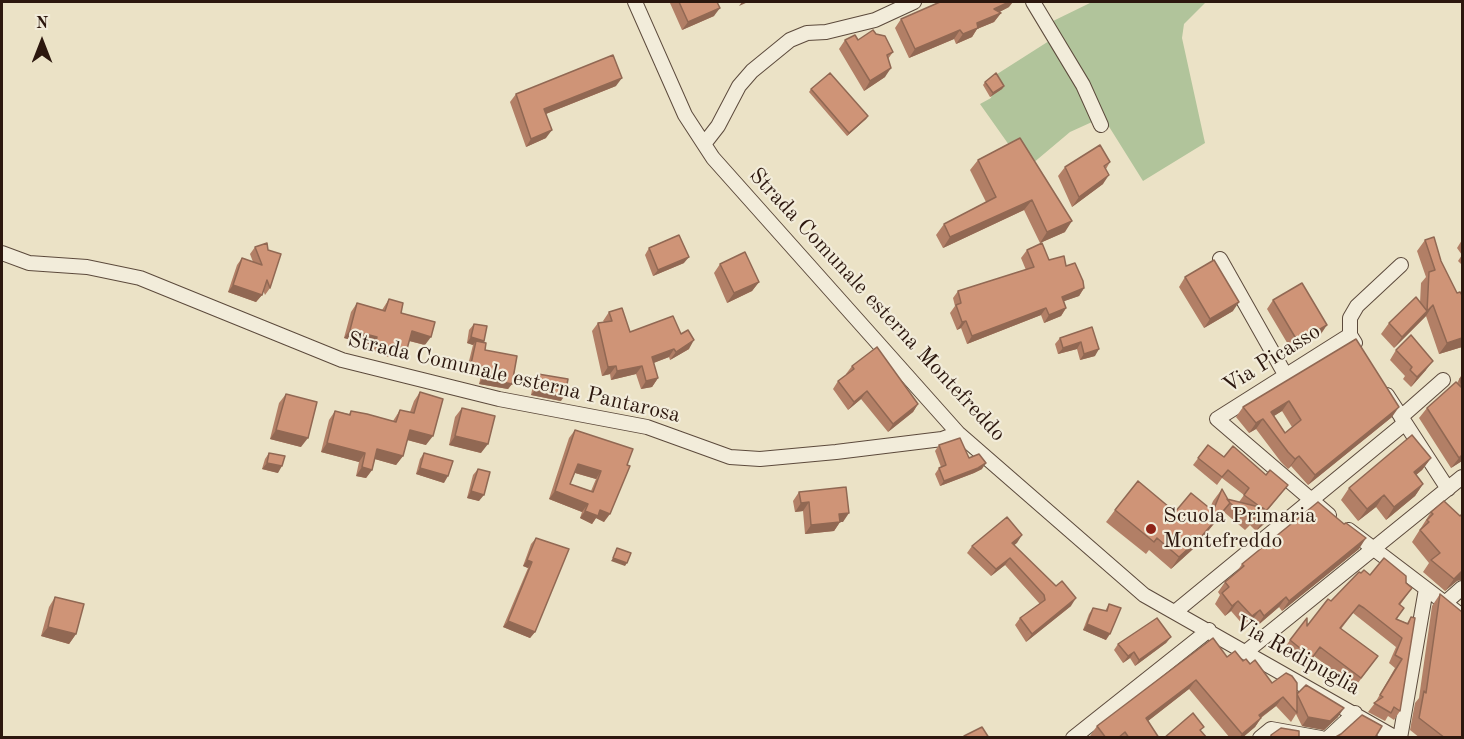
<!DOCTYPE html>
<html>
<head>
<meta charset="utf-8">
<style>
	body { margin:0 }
	#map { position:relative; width:1464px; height:739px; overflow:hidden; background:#ebe2c6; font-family:"Old Standard TT",serif }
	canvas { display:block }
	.frame { position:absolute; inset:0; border:3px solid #2c170e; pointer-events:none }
	.north { position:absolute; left:12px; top:12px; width:60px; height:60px; -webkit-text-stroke:4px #f2ecda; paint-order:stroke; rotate:0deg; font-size:16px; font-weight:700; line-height:24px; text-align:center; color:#2c170e }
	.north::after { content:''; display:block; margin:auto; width:21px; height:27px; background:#2c170e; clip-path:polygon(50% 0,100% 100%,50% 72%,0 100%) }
</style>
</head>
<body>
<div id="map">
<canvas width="1464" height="739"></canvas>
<div class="frame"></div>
<div class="north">N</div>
</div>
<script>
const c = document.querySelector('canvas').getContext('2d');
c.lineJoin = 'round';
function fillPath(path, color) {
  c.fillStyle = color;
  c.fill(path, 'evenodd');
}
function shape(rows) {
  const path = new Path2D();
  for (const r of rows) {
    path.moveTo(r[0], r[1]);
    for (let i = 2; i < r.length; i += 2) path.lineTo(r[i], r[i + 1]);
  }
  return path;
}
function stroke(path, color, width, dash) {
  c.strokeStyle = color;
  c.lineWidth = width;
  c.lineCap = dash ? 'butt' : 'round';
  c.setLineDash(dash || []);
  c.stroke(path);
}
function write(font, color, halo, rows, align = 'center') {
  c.font = font + ' "Old Standard TT",serif';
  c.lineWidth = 4.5;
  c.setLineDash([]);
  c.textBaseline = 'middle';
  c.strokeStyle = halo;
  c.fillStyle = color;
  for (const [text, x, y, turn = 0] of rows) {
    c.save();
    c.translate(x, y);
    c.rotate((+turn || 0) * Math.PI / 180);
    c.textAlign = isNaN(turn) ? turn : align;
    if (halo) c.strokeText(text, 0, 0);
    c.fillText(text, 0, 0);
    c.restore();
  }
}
fillPath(shape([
	[1092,2,1206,2,1184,24,1182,38,1205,143,1143,181,1103,117,1070,132,1026,169,980,104,991,98,994,76,1049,41,1049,23]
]), '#b1c49b');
const minor = shape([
	[635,2,685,115,713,158,958,433,1144,595,1396,738],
	[1033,2,1083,85,1101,125],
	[704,144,718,126,739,86,752,71,790,40,807,33,826,32,875,20,914,2],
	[2,253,29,263,87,267,140,278,342,360,499,399,647,427,730,457,760,459,836,452,942,439,958,433],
	[1220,259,1286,376],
	[1355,343,1350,335,1350,318,1357,306,1401,265],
	[1387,395,1448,489],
	[1401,417,1443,380],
	[1329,515,1217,419,1350,335],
	[1349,530,1462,616],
	[1445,603,1462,588],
	[1175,612,1405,423],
	[1247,651,1462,477],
	[1073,738,1209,630],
	[1260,738,1271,729,1321,738],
	[1328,738,1355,713],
	[1400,738,1426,589]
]);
stroke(minor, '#5c4a3c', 16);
stroke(minor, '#f2ecda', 14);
fillPath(shape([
	[671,2,717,2,714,16,682,30,670,3],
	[1009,7,999,12,1001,13,994,22,977,29,972,37,956,44,954,39,909,58,895,28,901,19],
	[876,34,893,52,888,59,885,77,864,91,839,49,845,40,858,40],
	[985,82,1004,86,1002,89,990,97,983,85],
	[616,86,546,114,546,138,526,147,510,102,516,94],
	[811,89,868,116,866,119,847,136,809,92],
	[1020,138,1065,232,1040,243,1024,210,943,248,936,235,944,224,986,202,970,170,978,160],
	[1110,162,1106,169,1103,184,1072,207,1058,176,1065,167],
	[1425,240,1441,261,1457,293,1462,295,1462,347,1439,354,1426,316,1394,348,1381,334,1389,323,1420,303,1421,283,1426,277,1417,251],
	[1462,240,1462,265,1458,261,1462,255,1457,248],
	[255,247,270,288,265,295,263,290,262,295,256,302,228,292,237,265,242,258,253,262,250,254],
	[649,248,684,263,653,276,645,255],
	[1027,250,1066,266,1084,288,1079,296,1064,301,1066,308,1061,316,1044,323,1041,315,967,344,961,328,957,330,950,313,955,306,953,298,958,291,1026,270,1021,258],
	[720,264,759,282,752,291,727,303,714,273],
	[1185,277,1233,311,1204,328,1179,287],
	[389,299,425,345,409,341,401,358,390,355,388,357,370,349,371,345,344,338,351,312,357,303,382,310],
	[1273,300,1321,334,1292,351,1267,309],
	[609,312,630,332,681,334,689,349,670,360,669,357,653,363,658,378,652,387,641,389,636,374,611,380,610,374,602,376,592,331,598,323,604,322,603,321],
	[474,324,484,341,483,342,485,350,512,384,508,389,479,384,482,372,467,369,473,345,467,343,469,330],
	[1092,327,1095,356,1080,360,1077,349,1058,354,1055,344,1060,338],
	[1356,339,1392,417,1308,485,1291,466,1288,469,1281,462,1256,429,1249,433,1236,417,1243,407],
	[1282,411,1292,427,1285,433,1274,416],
	[1396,350,1426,370,1411,387,1403,379,1405,376,1390,360],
	[852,366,918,404,913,412,888,432,861,399,848,410,833,389,838,381,847,375,846,374],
	[538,374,561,401,531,395,534,380],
	[1462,374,1462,461,1451,468,1419,418,1427,408,1457,383],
	[420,392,426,445,407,440,403,456,396,465,375,459,372,470,366,478,356,476,359,462,321,452,329,420,335,411,349,414,351,411,393,421,400,410,410,412,414,401],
	[286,394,301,447,270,439,279,403],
	[462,408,481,453,449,445,455,417],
	[575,430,627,465,604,522,596,518,592,524,580,518,582,512,549,499,569,438],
	[575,473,596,479,591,491,570,484],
	[939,445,969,458,982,469,974,473,940,486,935,474,939,468,941,467,935,451],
	[1208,445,1224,457,1266,475,1288,485,1267,511,1264,524,1256,531,1250,525,1245,530,1224,512,1193,549,1171,569,1149,550,1146,554,1106,522,1115,510,1175,512,1210,508,1213,501,1222,489,1227,499,1239,502,1244,495,1222,478,1217,485,1193,465],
	[269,453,278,473,262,469,265,459],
	[424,453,444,483,416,474,420,459],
	[1431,458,1422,470,1416,475,1423,484,1415,496,1386,520,1376,507,1358,521,1341,500,1349,488],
	[478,469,479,501,467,498,473,475],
	[799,492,843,522,840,522,834,531,805,534,803,511,795,512,793,501],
	[1444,501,1457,581,1445,591,1423,572,1429,563,1412,542,1431,512],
	[1022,535,1014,545,1071,606,1026,642,1015,625,1020,618,1039,604,1039,603,1005,565,991,576,967,553,972,546],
	[536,538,535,632,530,638,503,627,528,568,523,566,531,544],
	[1359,549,1282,611,1279,607,1257,626,1252,620,1245,627,1231,611,1225,616,1215,604,1220,595,1218,592,1225,582,1236,573,1242,564],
	[1361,573,1406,583,1412,588,1400,605,1397,619,1407,623,1411,617,1400,711,1394,720,1388,716,1385,721,1368,712,1375,703,1395,668,1389,663,1396,647,1358,617,1353,613,1341,629,1378,656,1355,687,1314,656,1306,667,1284,649,1290,640,1307,626,1331,601],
	[1440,594,1462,738,1420,738,1410,730,1415,703,1419,698,1432,606],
	[55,597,76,634,69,644,41,636,49,607],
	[1109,604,1106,640,1083,630,1089,614,1093,608,1105,611],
	[1171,637,1166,643,1135,666,1130,658,1123,663,1114,650,1118,644],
	[1227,657,1250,664,1272,683,1297,694,1338,717,1324,730,1302,726,1296,714,1291,722,1276,706,1261,718,1255,727,1242,738,1230,738,1189,689,1148,721,1159,738,1092,738,1090,736,1097,726]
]), '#b27f66');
fillPath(shape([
	[742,2,748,2,739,6],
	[1009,2,1013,2,1009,7,988,18,994,9],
	[720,8,714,16,682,30,688,22],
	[1001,13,994,22,977,29,972,37,956,44,963,34,977,23],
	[960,30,954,39,909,58,915,49],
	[891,68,885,77,864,91,870,81],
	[622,78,616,86,538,117,544,109],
	[1004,86,1002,89,990,97,993,93],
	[868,116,866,119,847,136,849,133],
	[552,130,546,138,526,147,531,139],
	[1109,175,1103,184,1072,207,1079,197],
	[1032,200,1024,210,943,248,950,237],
	[1072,221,1065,232,1040,243,1047,232],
	[689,257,684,263,653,276,658,270],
	[759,282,752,291,727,303,734,293],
	[233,285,262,295,256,302,228,292],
	[1084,288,1079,296,1056,304,1062,297],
	[1239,302,1233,311,1204,328,1210,319],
	[1433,305,1426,316,1394,348,1402,337],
	[1046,308,1041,315,967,344,972,336],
	[1066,308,1061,316,1044,323,1049,315],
	[966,321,961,328,957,330,962,322],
	[1327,325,1321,334,1292,351,1298,342],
	[350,330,377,337,371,345,344,338],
	[412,331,431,337,425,345,406,340],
	[471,337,484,341,480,347,476,341,473,345,467,343],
	[1462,338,1462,347,1439,354,1447,343],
	[694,340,689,349,670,360,676,352],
	[1081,342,1077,349,1058,354,1063,348],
	[395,346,407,349,401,358,390,355],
	[674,349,669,357,646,366,652,357],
	[1099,349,1095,356,1080,360,1084,354],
	[1433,361,1426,370,1411,387,1417,377],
	[471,364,485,367,482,372,467,369],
	[616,366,610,374,602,376,608,367],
	[642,366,636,374,611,380,617,371],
	[483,378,512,384,508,389,479,384],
	[658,378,652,387,641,389,646,381],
	[536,389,565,395,561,401,531,395],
	[867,391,861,399,848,410,854,402],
	[1289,401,1282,411,1264,422,1271,412],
	[918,404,913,412,888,432,893,424],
	[1399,407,1392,417,1308,485,1315,475],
	[1263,419,1256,429,1249,433,1256,423],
	[276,430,308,438,301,447,270,439],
	[410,430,433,436,426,445,404,439],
	[455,436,488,444,481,453,449,445],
	[327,443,365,453,359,462,321,452],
	[377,449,403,456,396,465,371,458],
	[1462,455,1462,461,1451,468,1459,458],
	[1299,456,1291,466,1288,469,1295,459],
	[1431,458,1422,470,1405,484,1414,472],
	[267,463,282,466,278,473,262,469],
	[986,463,982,469,974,473,940,486,944,481],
	[578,464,601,471,596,479,572,472],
	[362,467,372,470,366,478,356,476],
	[420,468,448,476,444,483,416,474],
	[1423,484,1415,496,1386,520,1394,507],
	[471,491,484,495,479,501,467,498],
	[555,491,588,504,582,512,549,499],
	[1384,495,1376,507,1358,521,1367,509],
	[809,502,803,511,795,512,801,503],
	[1230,503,1221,515,1193,549,1171,569,1179,557],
	[600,510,610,514,604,522,596,518,592,524,580,518,585,511],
	[849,513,843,522,838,522,840,522,834,531,805,534,811,525,839,514],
	[1271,514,1264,524,1256,531,1262,522],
	[1022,535,1017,543,1007,551,1012,543],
	[1366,538,1359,549,1282,611,1289,601],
	[613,558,627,563,625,566,611,561],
	[1010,558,1005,565,991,576,996,569],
	[527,560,532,562,528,568,523,566],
	[1462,571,1462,580,1457,581,1445,591,1454,579],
	[1286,597,1279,607,1257,626,1264,616],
	[1076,598,1071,606,1026,642,1032,634],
	[1238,601,1231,611,1225,616,1232,606],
	[1260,610,1252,620,1245,627,1252,616],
	[508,621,535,632,530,638,503,627],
	[1087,624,1110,634,1106,640,1083,630],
	[48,627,76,634,69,644,41,636],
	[1171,637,1166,643,1135,666,1139,660],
	[1134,652,1130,658,1123,663,1128,656],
	[1196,680,1189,689,1139,728,1146,718],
	[1283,697,1276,706,1252,724,1259,715],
	[1344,708,1338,717,1324,730,1302,726,1308,717],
	[1261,718,1255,727,1242,738,1239,738,1242,734]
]), '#916853');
const building = shape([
	[679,2,717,2,720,8,688,22,679,2],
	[940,2,1009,2,994,9,1001,13,977,23,978,28,963,34,960,30,915,49,901,19,940,2],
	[873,30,876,34,885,36,893,52,887,55,891,68,870,81,845,40,855,35,858,40,873,30],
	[613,55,622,78,544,109,552,130,531,139,516,94,613,55],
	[830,73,868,116,849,133,811,89,830,73],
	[996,73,1004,86,993,93,985,82,996,73],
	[1020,138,1072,221,1047,232,1032,200,950,237,944,224,996,197,978,160,1020,138],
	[1100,145,1110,162,1104,166,1109,175,1079,197,1065,167,1100,145],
	[679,235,689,257,658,270,649,248,679,235],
	[1434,237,1441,261,1457,293,1460,292,1462,295,1462,338,1447,343,1433,305,1402,337,1389,323,1416,297,1427,311,1429,272,1435,270,1425,240,1434,237],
	[267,243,268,250,281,254,270,288,267,280,262,295,233,285,242,258,262,265,255,247,267,243],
	[1042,243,1049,260,1064,256,1066,266,1075,263,1083,281,1084,288,1062,297,1066,308,1049,315,1046,308,972,336,966,321,962,322,956,305,961,303,958,291,1034,267,1027,250,1042,243],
	[745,252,759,282,734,293,720,264,745,252],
	[1214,260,1239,302,1210,319,1185,277,1214,260],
	[1302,283,1327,325,1298,342,1273,300,1302,283],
	[389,299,403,303,401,313,435,322,431,337,412,331,407,349,395,346,394,349,376,341,377,337,350,330,357,303,385,311,389,299],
	[622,308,630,332,673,316,681,334,688,330,694,340,676,352,674,349,652,357,658,378,646,381,642,366,617,371,616,366,608,367,598,323,612,321,609,312,622,308],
	[474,324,487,326,484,341,471,337,474,324],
	[1092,327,1099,349,1084,354,1081,342,1063,348,1060,338,1092,327],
	[1411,335,1433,361,1417,377,1410,370,1412,367,1396,350,1411,335],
	[1356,339,1399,407,1315,475,1299,456,1295,459,1288,452,1263,419,1256,423,1243,407,1356,339],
	[1289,401,1301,420,1285,433,1271,412,1289,401],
	[476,341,486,343,485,350,517,356,512,384,483,378,485,367,471,364,476,341],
	[877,347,918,404,893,424,867,391,854,402,838,381,854,369,852,366,877,347],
	[538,374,568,379,565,395,536,389,538,374],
	[1462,377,1462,388,1460,379,1462,377],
	[1456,382,1462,388,1462,455,1459,458,1427,408,1456,382],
	[420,392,443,399,433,436,410,430,403,456,377,449,372,470,362,467,365,453,327,443,335,411,350,415,351,411,367,414,396,422,400,410,414,413,420,392],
	[286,394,317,402,308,438,276,430,286,394],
	[462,408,495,416,488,444,455,436,462,408],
	[575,430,633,449,627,465,630,466,610,514,600,510,598,516,585,511,588,504,555,491,575,430],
	[578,464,601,471,593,492,570,484,578,464],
	[1412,435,1431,458,1414,472,1423,484,1394,507,1384,495,1367,509,1349,488,1412,435],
	[960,438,969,458,979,454,986,463,978,468,944,481,939,468,946,465,939,445,960,438],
	[1208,445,1224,457,1233,446,1266,475,1270,470,1288,485,1266,511,1244,495,1249,488,1228,470,1222,477,1198,458,1208,445],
	[269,453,285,456,282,466,267,463,269,453],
	[424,453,453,461,448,476,420,468,424,453],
	[478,469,490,472,484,495,471,491,478,469],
	[1138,481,1175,512,1191,493,1213,511,1222,489,1230,503,1201,537,1179,557,1157,538,1154,542,1115,510,1138,481],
	[846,487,849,513,839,514,840,522,811,525,809,502,801,503,799,492,846,487],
	[1227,499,1263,508,1271,514,1262,522,1257,515,1252,521,1230,503,1227,499],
	[1444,501,1460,516,1462,514,1462,571,1454,579,1431,560,1440,553,1420,530,1429,522,1427,520,1433,514,1431,512,1444,501],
	[1318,502,1344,524,1346,523,1366,538,1289,601,1286,597,1264,616,1260,610,1252,616,1238,601,1232,606,1222,593,1229,587,1225,582,1244,566,1242,564,1318,502],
	[1007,517,1022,535,1012,543,1056,586,1062,581,1076,598,1032,634,1020,618,1045,600,1044,595,1010,558,996,569,972,546,1007,517],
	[536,538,569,549,535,632,508,621,532,562,527,560,536,538],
	[617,548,631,553,627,563,613,558,617,548],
	[1384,558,1406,576,1406,583,1412,588,1399,604,1404,608,1396,619,1408,624,1411,617,1415,618,1400,711,1394,707,1391,713,1374,703,1383,697,1380,695,1402,659,1395,655,1402,638,1364,608,1359,605,1340,628,1378,656,1361,678,1320,647,1312,658,1290,640,1307,618,1307,626,1328,599,1331,601,1359,572,1361,573,1364,570,1370,575,1384,558],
	[1440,594,1462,612,1462,738,1445,738,1419,718,1424,691,1426,693,1440,594],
	[55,597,84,604,76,634,48,627,55,597],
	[1109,604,1121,608,1110,634,1087,624,1093,608,1107,611,1109,604],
	[1157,618,1171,637,1139,660,1134,652,1128,656,1118,644,1157,618],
	[1213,638,1227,657,1235,651,1243,661,1246,659,1250,664,1255,660,1272,683,1286,673,1292,676,1297,683,1297,713,1283,697,1259,715,1261,718,1242,734,1196,680,1146,718,1159,738,1129,738,1125,732,1118,738,1106,738,1097,726,1213,638],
	[1306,685,1344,708,1330,721,1308,717,1297,694,1306,685],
	[1193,713,1204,727,1200,730,1207,738,1164,738,1193,713],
	[1362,715,1382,726,1376,736,1380,738,1334,738,1341,734,1362,715],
	[982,727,989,738,965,738,964,736,982,727],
	[1281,728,1299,731,1299,738,1271,738,1271,735,1281,728]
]);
fillPath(building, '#cf9477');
stroke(building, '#916853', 1.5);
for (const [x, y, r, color] of [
	[1151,529,6,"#8f2418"]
]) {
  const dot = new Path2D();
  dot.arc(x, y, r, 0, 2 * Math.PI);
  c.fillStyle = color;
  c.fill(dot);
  stroke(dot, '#f2ecda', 2);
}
write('22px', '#2c170e', '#f2ecda', [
	["Strada Comunale esterna Montefreddo",877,305,47],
	["Via Picasso",1272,359,-32],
	["Strada Comunale esterna Pantarosa",514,378,13],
	["Via Redipuglia",1297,656,29]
]);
write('22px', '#2c170e', '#f2ecda', [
	["Scuola Primaria",1163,516],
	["Montefreddo",1163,541]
], 'left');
</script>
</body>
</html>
